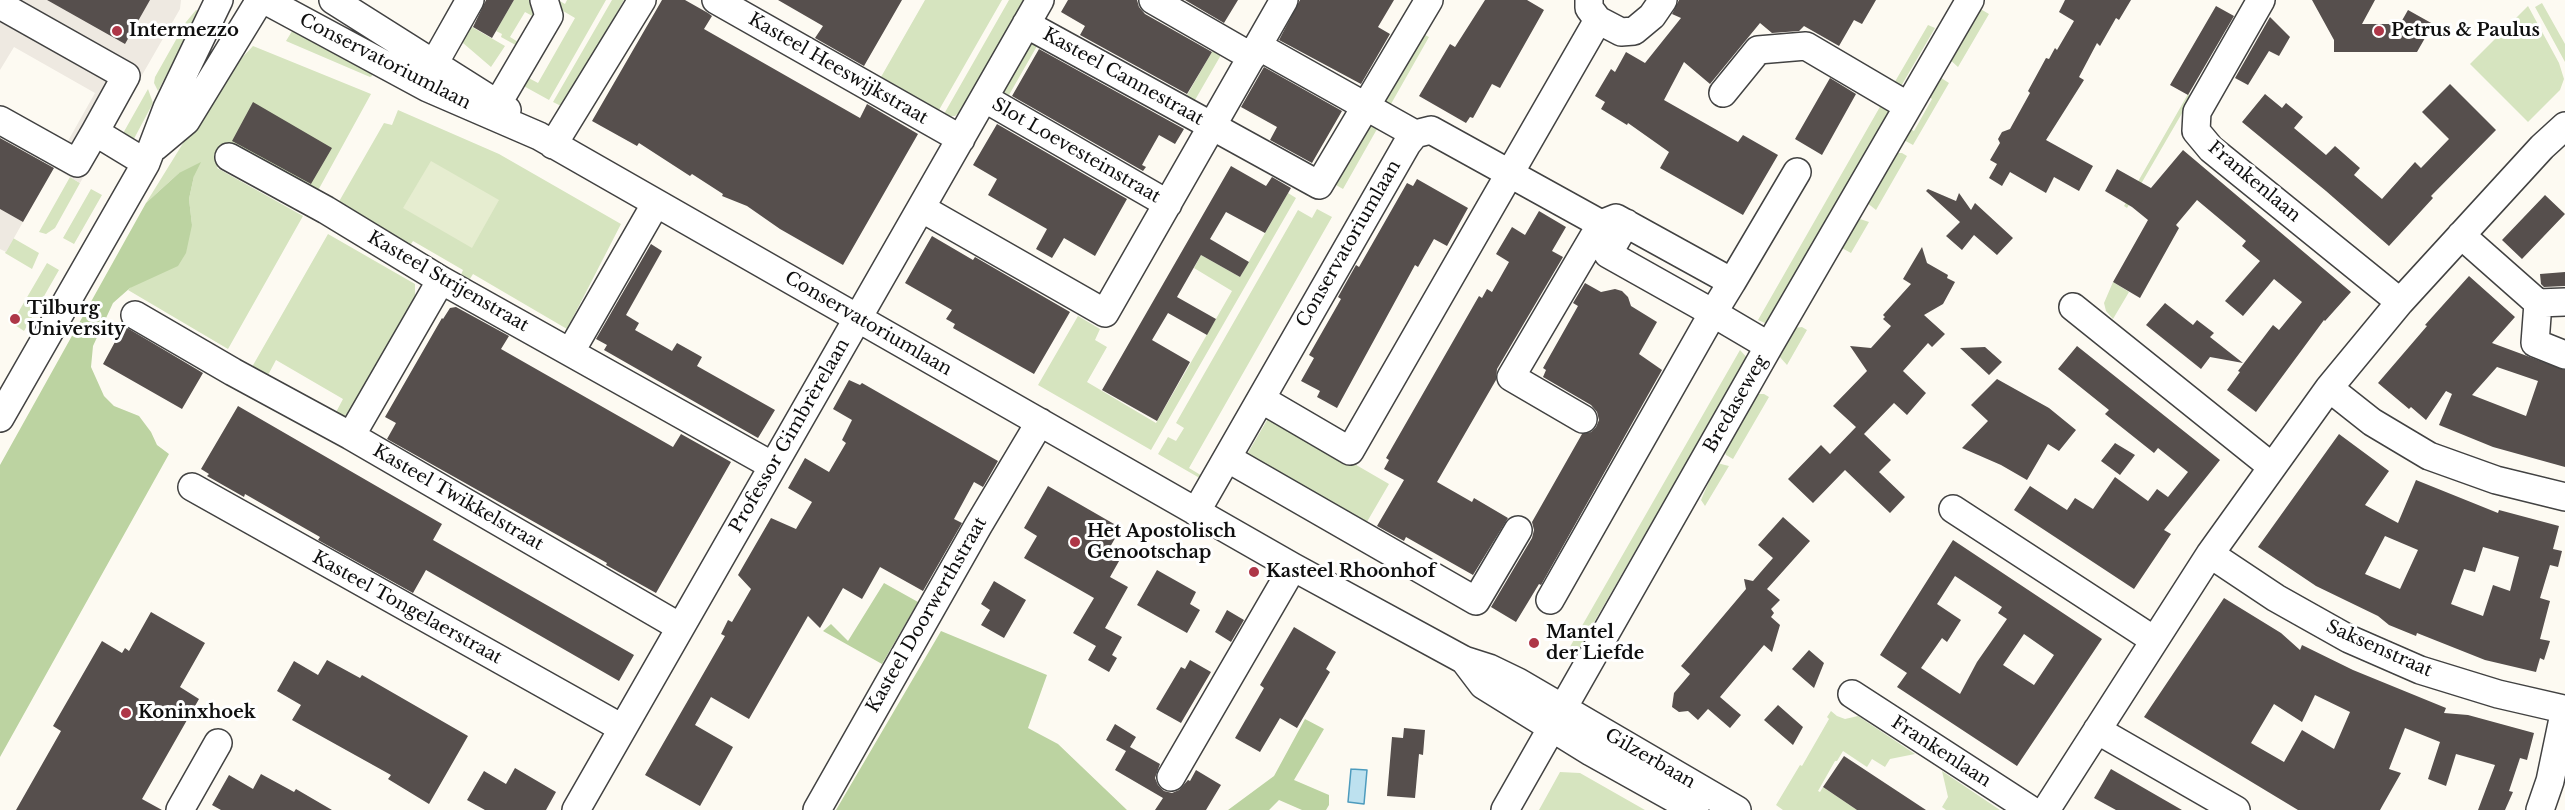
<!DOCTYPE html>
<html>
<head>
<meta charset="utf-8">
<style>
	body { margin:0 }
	canvas { display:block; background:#fdfaf2 }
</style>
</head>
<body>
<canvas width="2565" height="810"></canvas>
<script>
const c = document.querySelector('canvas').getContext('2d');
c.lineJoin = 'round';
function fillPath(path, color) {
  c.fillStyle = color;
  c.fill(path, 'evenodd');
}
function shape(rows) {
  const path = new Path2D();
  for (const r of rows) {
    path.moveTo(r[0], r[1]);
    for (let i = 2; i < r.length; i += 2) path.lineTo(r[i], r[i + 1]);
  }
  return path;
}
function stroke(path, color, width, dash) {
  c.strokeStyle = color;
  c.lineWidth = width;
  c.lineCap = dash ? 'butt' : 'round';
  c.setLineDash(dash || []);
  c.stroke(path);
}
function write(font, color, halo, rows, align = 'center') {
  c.font = font + ' "Libre Baskerville",serif';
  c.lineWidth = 6;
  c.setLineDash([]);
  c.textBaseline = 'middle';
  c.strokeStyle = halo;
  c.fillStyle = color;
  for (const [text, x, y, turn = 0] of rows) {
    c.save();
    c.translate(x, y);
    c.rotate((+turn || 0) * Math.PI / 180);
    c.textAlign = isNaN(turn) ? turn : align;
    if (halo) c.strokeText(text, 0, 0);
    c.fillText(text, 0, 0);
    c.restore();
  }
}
fillPath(shape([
	[514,0,531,0,538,19,525,12,510,37,523,45,521,48,501,37,502,34,496,31],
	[558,0,565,4,567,0,606,0,549,100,520,84,525,76,538,83,575,18,553,5],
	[612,0,624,0,564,105,559,105,553,102],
	[925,0,1002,0,939,110,881,77],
	[1009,0,1024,0,960,112,955,116,949,116,944,114],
	[2542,3,2565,44,2565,62,2535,7],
	[2528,6,2559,63,2564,79,2560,90,2528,122,2470,64],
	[1977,7,1989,14,1958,67,1948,58],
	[196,10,204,13,196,18,158,91,154,83,155,77,186,22],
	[465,23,505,46,491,67,456,37],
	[1928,25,1935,28,1900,88,1893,85],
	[294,28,374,71,372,76,370,77,286,41],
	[1032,34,1041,39,1009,95,1000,90],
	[1423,34,1429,37,1387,111,1381,107],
	[1217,43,1225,48,1191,107,1183,102],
	[253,46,371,94,315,196,232,147,217,168,303,216,228,349,128,290,192,225,189,199,194,176,179,173,146,203,224,77],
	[1938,76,1949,83,1913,145,1902,139,1908,128,1914,131,1932,99,1927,95],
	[148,89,153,103,128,150,117,144],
	[2188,94,2192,96,2127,208,2124,206],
	[1881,105,1887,108,1891,115,1772,322,1765,323,1758,320],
	[398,110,499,154,621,224,567,329,473,274,468,282,460,277,463,270,413,241,409,247,337,205,384,123,392,125],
	[1374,119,1381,122,1343,189,1336,185],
	[1894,153,1902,153,1907,156,1876,210,1866,202],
	[70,177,80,183,55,228,46,234,39,232],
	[91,189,102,195,74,244,63,238],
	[1288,193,1296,198,1151,450,1038,385,1078,316,1100,329,1095,340,1107,347,1087,382,1156,423,1232,291,1194,268,1201,255,1240,277],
	[1317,209,1332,217,1189,468,1209,480,1203,480,1158,454,1168,437,1176,441,1184,428,1176,423,1298,210,1312,218],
	[1857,218,1869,222,1851,253,1840,247],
	[328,234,415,284,415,302,349,413,342,418,334,416,343,399,276,360,267,377,252,367],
	[13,238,39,253,32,269,5,253],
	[47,263,59,270,24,331,12,323],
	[2113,282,2129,292,2113,319,2106,311,2104,303],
	[1802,327,1807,330,1787,365,1778,355,1794,328],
	[1740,350,1750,361,1693,451,1574,657,1567,652],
	[1756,394,1764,394,1769,397,1733,459,1726,455,1724,450],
	[1270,415,1389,484,1364,527,1245,458],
	[1717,463,1729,466,1705,506,1701,500],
	[1831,711,1837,716,1845,719,1858,716,1915,754,1890,759,1885,767,1872,759,1867,767,1843,751,1837,761,1835,761,1818,791,1820,792,1823,787,1857,810,1783,810,1776,805,1800,765,1802,766,1829,719,1827,717],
	[1942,771,2000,810,1946,810,1942,807,1948,797],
	[1560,772,1580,773,1645,810,1539,810]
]), '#d6e4bf');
fillPath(shape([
	[201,162,194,176,189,199,192,225,186,253,178,266,130,288,113,303,93,346,91,367,104,396,114,406,139,416,151,432,157,445,169,454,0,757,0,465,146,203,179,173],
	[884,583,918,602,882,664,823,631,831,624,848,641],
	[941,631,1047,675,1028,728,1058,744,1127,810,836,810],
	[1305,719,1324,729,1294,780,1329,795,1329,805,1326,810,1302,810,1279,800,1269,810,1228,810,1274,776]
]), '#bcd3a1');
fillPath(shape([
	[431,161,499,200,472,248,403,208]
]), '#e6edd0');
fillPath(shape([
	[0,0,47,0,119,41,143,0,181,0,180,9,80,183,0,136,0,112,64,148,95,93,14,47,0,70],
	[22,32,116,58,103,79],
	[0,209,23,222,6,252,0,249]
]), '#eee9e1');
const water = shape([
	[1351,769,1367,770,1364,804,1348,802,1351,769]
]);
fillPath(water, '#bde1ef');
stroke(water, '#4d9bbd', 1.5);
fillPath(shape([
	[47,0,150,0,125,44],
	[486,0,514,0,492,38,473,27],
	[662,0,685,0,708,13,712,16,704,29,860,118,867,104,918,134,843,265,780,229,747,206,722,196,723,194,692,174,690,176,639,143,637,146,592,121],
	[778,0,902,0,864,66,815,38,823,26],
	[1068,0,1137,0,1139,7,1145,14,1212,52,1187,94,1080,35,1085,26,1061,12],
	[1185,0,1238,0,1224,23],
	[1300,0,1394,0,1378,27,1390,34,1361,84,1279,40],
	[1485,0,1527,0,1544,10,1500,88,1492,84,1473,118,1470,117,1466,123,1419,96,1450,44,1455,47],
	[1679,0,1876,0,1862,24,1854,20,1839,46,1804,26,1799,31,1772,33,1760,23,1710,84,1684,62,1664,100,1738,142,1743,135,1778,155,1743,215,1660,168,1669,152,1628,123,1627,125,1601,109,1605,102,1595,96,1611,69,1615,72,1626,52,1645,63,1681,18,1672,14],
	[2065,0,2131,0,2119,20,2116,18,2100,46,2097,43,2079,77,2084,80,2046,140,2093,166,2079,191,2054,177,2046,193,2010,172,2002,186,1989,178,1997,164,1990,160,2000,143,1998,139,2002,132,2010,129,2030,93,2028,91,2046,58,2049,59,2055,48,2057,50,2074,21,2059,12],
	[2312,0,2375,0,2362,24,2400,24,2408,10,2433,24,2417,52,2334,52,2334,40],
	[2216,6,2234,16,2188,95,2170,85],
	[2270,17,2290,37,2279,56,2269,51,2248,85,2235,78],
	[1039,49,1184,129,1175,144,1159,135,1142,165,1146,167,1143,171,1012,96],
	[1264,67,1342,111,1312,163,1270,140,1277,127,1241,107],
	[1830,78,1856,94,1822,155,1795,139],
	[2450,84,2496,130,2431,196,2433,198,2389,246,2326,191,2242,122,2265,94,2282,108,2286,103,2303,117,2294,128,2326,155,2335,146,2360,168,2354,175,2382,199,2415,162,2421,168,2449,139,2422,112],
	[253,102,332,148,311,184,232,141],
	[997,124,1127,199,1095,256,1064,238,1052,258,1036,249,1047,229,988,195,997,179,973,165],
	[0,138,54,168,23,222,0,209],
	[2183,150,2351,292,2325,321,2324,320,2256,412,2227,390,2240,372,2238,371,2273,325,2279,330,2302,302,2274,279,2243,316,2225,301,2260,261,2242,246,2246,241,2197,200,2176,225,2179,228,2140,298,2113,282,2148,220,2132,207,2105,191,2117,169,2151,188],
	[1231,166,1266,186,1272,177,1291,188,1265,233,1226,212,1210,239,1249,262,1240,277,1201,255,1177,297,1216,319,1207,335,1168,313,1152,340,1190,362,1157,421,1102,390],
	[1417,179,1468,208,1447,246,1434,239,1418,267,1415,265,1337,408,1317,397,1320,391,1301,381,1314,358,1309,355,1341,299,1338,297,1356,265,1359,267,1407,183,1413,186],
	[1928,189,1956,201,1959,193,1971,210,1975,203,2013,238,1997,255,1974,235,1962,250,1946,236,1960,222,1926,191],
	[2545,195,2565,214,2522,259,2502,240],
	[1539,211,1566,227,1552,251,1563,257,1497,369,1496,380,1437,482,1472,502,1474,498,1508,518,1473,575,1406,537,1404,541,1377,526,1404,480,1384,469,1389,460,1386,458,1479,296,1482,298,1487,289,1492,292,1509,262,1496,254,1512,227,1525,235],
	[932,236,973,260,975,257,1070,312,1034,374,953,328,955,324,946,319,952,310,905,283],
	[651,244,662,251,626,315,639,323,635,330,672,351,677,343,702,357,697,366,775,410,758,438,604,350,607,345,596,339],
	[1922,247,1927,263,1948,275,1947,278,1955,282,1943,304,1924,315,1945,334,1932,347,1928,343,1903,371,1926,393,1907,415,1894,403,1864,434,1891,460,1879,472,1905,497,1890,513,1845,470,1813,503,1788,479,1821,445,1830,454,1856,427,1833,406,1867,371,1850,346,1871,348,1891,326,1883,319,1885,317,1883,315,1911,284,1903,279],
	[2565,272,2565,286,2544,287,2541,284,2540,274],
	[2469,276,2515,317,2492,343,2565,370,2565,467,2493,447,2439,425,2452,394,2446,391,2426,420,2411,407,2409,409,2378,383,2427,326,2425,325],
	[2497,367,2538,381,2526,416,2472,395],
	[1585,283,1601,292,1615,289,1622,291,1628,297,1631,306,1657,322,1639,354,1662,370,1541,585,1539,584,1516,622,1491,607,1532,538,1534,530,1532,522,1582,434,1591,432,1596,427,1599,420,1597,412,1591,405,1543,377,1546,370,1543,368,1578,306,1573,303],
	[2165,303,2193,325,2197,320,2214,333,2210,337,2243,363,2210,357,2201,369,2146,325],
	[456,307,509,336,501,349,673,447,681,434,731,462,656,593,606,565,607,563,387,439,396,423,385,417,442,318,443,319,450,308],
	[124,326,203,373,182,409,103,364,116,340,118,342],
	[2077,346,2220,460,2164,530,2171,534,2134,589,2014,510,2030,486,2067,510,2075,498,2093,509,2115,477,2148,501,2157,489,2168,497,2188,472,2158,448,2154,453,2105,414,2109,410,2058,369],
	[1985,347,2002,362,1989,375,1960,348],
	[1997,379,2049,408,2076,430,2059,451,2048,444,2027,480,2001,465,1962,448,1988,421,1971,405],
	[849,380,860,385,862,383,998,461,983,487,974,482,954,519,962,523,923,591,880,567,862,599,843,588,820,628,808,616,749,719,711,697,695,725,733,747,700,806,645,775,725,636,721,634,728,620,732,622,751,589,738,575,771,518,796,529,812,502,788,488,805,458,829,472,846,443,842,440,852,420,833,409],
	[238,406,442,524,433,540,634,655,619,681,426,570,413,593,318,540,320,537,245,494,244,497,207,476,209,474,201,469],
	[2339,434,2389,471,2365,505,2398,523,2416,480,2498,513,2499,510,2559,526,2553,549,2562,551,2558,567,2550,565,2540,598,2550,601,2540,639,2550,641,2544,660,2540,658,2536,672,2485,660,2417,633,2416,636,2389,625,2378,616,2316,586,2258,547],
	[2385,536,2418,550,2400,589,2365,574],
	[2483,547,2519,557,2510,591,2493,585,2483,616,2451,604,2464,569,2475,572],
	[2115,443,2135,455,2120,475,2101,461],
	[1048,486,1121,528,1110,547,1123,554,1110,577,1128,587,1105,628,1122,637,1112,655,1117,658,1109,672,1088,660,1096,646,1073,633,1094,598,1024,558,1037,536,1024,528],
	[1783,517,1810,541,1767,589,1780,600,1771,609,1774,613,1771,617,1780,625,1772,652,1764,645,1720,697,1741,715,1730,728,1708,709,1698,720,1688,711,1679,712,1672,707,1674,693,1690,674,1681,666,1746,589,1744,579,1753,581,1773,558,1758,545],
	[1953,540,2102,639,2017,766,1897,687,1907,673,1880,655],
	[1955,576,2002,607,1998,613,2007,619,1977,662,1960,694,1921,668,1942,638,1947,642,1961,620,1937,604],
	[2024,634,2054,655,2034,685,2003,665],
	[1157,570,1196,592,1190,604,1200,610,1187,633,1137,605],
	[994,581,1026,600,1004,638,981,625,990,610,981,604],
	[2224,598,2281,633,2300,650,2302,645,2353,670,2446,708,2444,713,2468,715,2534,733,2527,760,2520,758,2509,791,2513,792,2505,810,2478,810,2495,765,2456,754,2446,786,2428,779,2440,742,2405,728,2389,769,2401,773,2380,810,2298,810,2144,717],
	[2315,695,2350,712,2334,749,2302,730,2284,762,2251,743,2274,704,2302,722],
	[1227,610,1244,620,1231,642,1215,632],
	[151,612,205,643,180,687,199,699,142,799,162,810,16,810,61,731,53,726,102,641,122,653,125,648,129,651],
	[1294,627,1336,652,1326,669,1330,672,1297,728,1280,718,1260,752,1235,738,1264,688,1260,685],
	[1809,650,1824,663,1814,688,1792,669],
	[327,660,360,678,362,675,468,736,429,804,388,779,391,775,292,720,301,705,277,691,294,661,318,675],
	[1190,660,1211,672,1181,723,1156,709,1181,667,1185,669],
	[1778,705,1803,727,1793,745,1764,720],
	[1115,724,1136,737,1130,747,1160,764,1155,778,1158,785,1164,791,1172,793,1179,790,1188,780,1190,781,1196,770,1221,785,1206,810,1155,810,1163,798,1115,770,1126,751,1106,740],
	[1404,728,1425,730,1423,755,1419,754,1415,798,1387,796,1392,737,1403,738],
	[1844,756,1926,810,1857,810,1823,787],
	[515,768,556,792,546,810,485,810,467,800,484,771,506,784],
	[2111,769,2149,791,2182,810,2116,810,2094,798],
	[261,774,294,792,296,789,332,810,221,810,212,805,229,775,253,789]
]), '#564f4d');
const minor = shape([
	[265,0,428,88,539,136,1293,567,1464,660,1489,668,1518,682,1737,810],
	[333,0,507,110],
	[716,0,961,139],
	[1153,0,1252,57],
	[2261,0,2197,112,2196,131,2211,149,2400,302],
	[0,5,126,76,95,132],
	[1598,20,1621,32,1634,31,1652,16,1663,0],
	[1026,24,1212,126,1284,0],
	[1258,46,1415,134],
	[435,62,470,0],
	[1723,93,1758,50,1806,46,1908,106],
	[984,98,1168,204],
	[491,115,549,16,544,0],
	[0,120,77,163,95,132,146,163],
	[553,145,642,0],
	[155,147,186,121,260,0],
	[229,157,326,210,441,280,773,466],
	[921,208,1105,313,1212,126,1319,185,1429,0],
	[2461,235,2538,303,2565,302],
	[1732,282,1797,172],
	[2538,303,2535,343,2565,355],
	[2073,307,2271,466],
	[135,315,233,372,351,436,680,627],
	[571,351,656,203],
	[2329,388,2372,422,2429,456,2496,480,2565,497],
	[1261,399,1350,451,1598,20,1589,8,1589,0],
	[0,418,146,163,167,108,219,0],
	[1583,419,1511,377,1601,224],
	[351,436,441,280],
	[1227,458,1476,601,1518,530],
	[192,487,622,728],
	[1953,509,2154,640],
	[1196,512,1407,144,1415,134,1431,130,1601,224,1616,218,1732,282,1713,313,1769,346],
	[2210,554,2276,598,2349,639,2420,670,2498,694,2563,709],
	[1550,600,1713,313,1608,254,1626,223],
	[1464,660,1483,685,1591,752,1695,810],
	[1852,694,2031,810],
	[2097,730,2236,810],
	[1171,777,1293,567],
	[180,810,218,743],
	[576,810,1040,0],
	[817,810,978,526,1040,422],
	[1505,810,1769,346,1970,0],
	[2046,810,2210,554,2329,388,2400,302,2542,147,2565,126],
	[2540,810,2550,781,2565,709]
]);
stroke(minor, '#424242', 30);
stroke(minor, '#fff', 27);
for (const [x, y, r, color] of [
	[117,31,6,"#ae3748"],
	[2379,31,6,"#ae3748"],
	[15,319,6,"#ae3748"],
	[1075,542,6,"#ae3748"],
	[1254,572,6,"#ae3748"],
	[1534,643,6,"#ae3748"],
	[126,713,6,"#ae3748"]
]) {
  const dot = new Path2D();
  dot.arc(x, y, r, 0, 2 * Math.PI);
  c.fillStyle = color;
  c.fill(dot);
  stroke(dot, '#fff', 2);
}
write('bold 18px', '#0f0f0f', '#fff', [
	["Intermezzo",129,31],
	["Petrus & Paulus",2391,31],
	["Tilburg",27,309],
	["University",27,330],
	["Het Apostolisch",1087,532],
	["Genootschap",1087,553],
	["Kasteel Rhoonhof",1266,572],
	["Mantel",1546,633],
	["der Liefde",1546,654],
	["Koninxhoek",138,713]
], 'left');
write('18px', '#0f0f0f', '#fff', [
	["Conservatoriumlaan",385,62,27],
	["Kasteel Heeswijkstraat",838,69,30],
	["Kasteel Cannestraat",1123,77,29],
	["Slot Loevesteinstraat",1076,151,30],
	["Frankenlaan",2254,182,40],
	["Conservatoriumlaan",1349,244,-60],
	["Kasteel Strijenstraat",448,282,30],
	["Conservatoriumlaan",868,324,30],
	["Bredaseweg",1736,404,-60],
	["Professor Gimbrèrelaan",790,436,-60],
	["Kasteel Twikkelstraat",458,498,30],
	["Kasteel Tongelaerstraat",407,608,29],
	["Kasteel Doorwerthstraat",927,615,-60],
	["Saksenstraat",2379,649,24],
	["Frankenlaan",1941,752,33],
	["Gilzerbaan",1650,759,30]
]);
</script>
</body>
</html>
